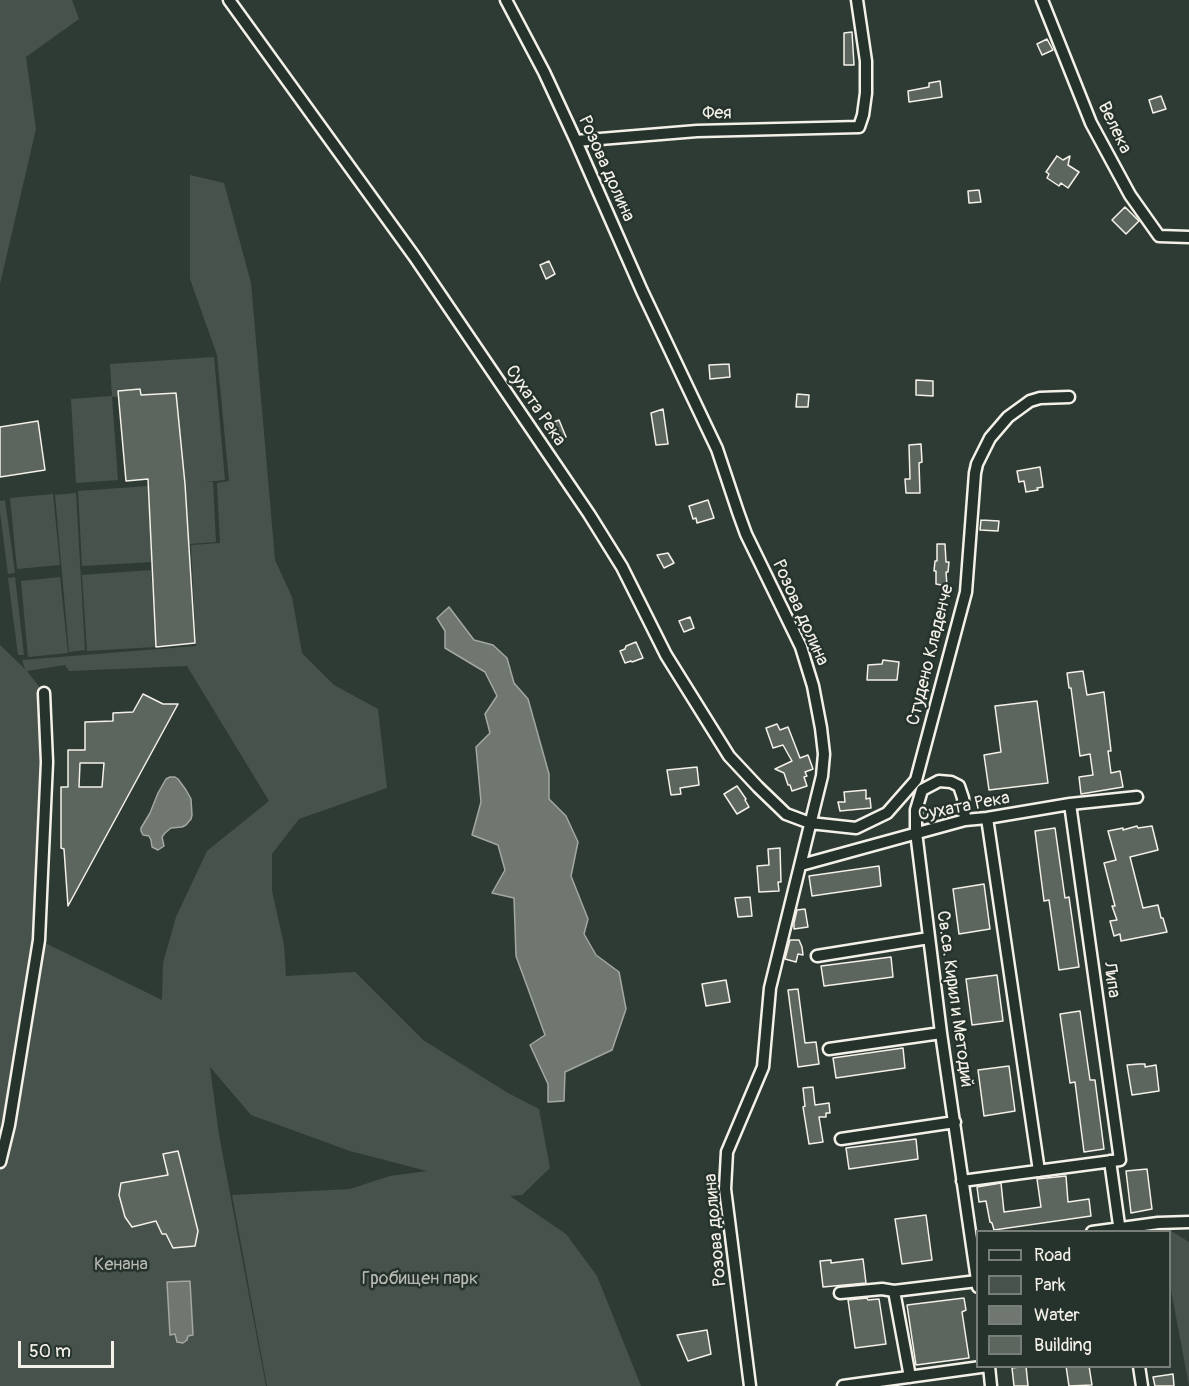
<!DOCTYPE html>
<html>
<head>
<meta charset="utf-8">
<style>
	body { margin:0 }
	#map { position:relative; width:1189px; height:1386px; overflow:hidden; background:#2e3b34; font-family:Pangolin,sans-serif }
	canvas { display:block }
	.legend { position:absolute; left:976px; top:1230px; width:195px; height:138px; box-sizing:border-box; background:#26332d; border:2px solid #787f78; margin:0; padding:8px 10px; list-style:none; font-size:18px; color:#f4f1e8 }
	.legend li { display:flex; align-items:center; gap:12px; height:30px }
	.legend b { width:30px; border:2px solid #787f78 }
	.scale { position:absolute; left:18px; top:1341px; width:96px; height:27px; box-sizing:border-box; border:3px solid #f4f1e8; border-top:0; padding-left:8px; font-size:18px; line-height:21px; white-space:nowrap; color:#f4f1e8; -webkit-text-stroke:4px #26332d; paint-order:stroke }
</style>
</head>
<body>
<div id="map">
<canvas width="1189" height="1386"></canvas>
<ul class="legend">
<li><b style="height:8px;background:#26332d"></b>Road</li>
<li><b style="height:16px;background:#48524c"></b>Park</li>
<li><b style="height:16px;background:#6f7770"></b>Water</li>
<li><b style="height:16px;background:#5c655e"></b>Building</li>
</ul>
<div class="scale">50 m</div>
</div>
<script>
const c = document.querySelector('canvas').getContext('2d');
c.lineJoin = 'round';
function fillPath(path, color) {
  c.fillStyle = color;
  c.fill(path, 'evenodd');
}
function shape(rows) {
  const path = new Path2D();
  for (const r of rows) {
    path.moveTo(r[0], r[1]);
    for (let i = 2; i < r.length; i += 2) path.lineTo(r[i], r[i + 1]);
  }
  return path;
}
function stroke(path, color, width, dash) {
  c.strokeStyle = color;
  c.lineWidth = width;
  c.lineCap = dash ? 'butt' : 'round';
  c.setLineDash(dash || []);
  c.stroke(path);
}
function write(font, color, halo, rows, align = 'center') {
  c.font = font + ' Pangolin,sans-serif';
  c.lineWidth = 5;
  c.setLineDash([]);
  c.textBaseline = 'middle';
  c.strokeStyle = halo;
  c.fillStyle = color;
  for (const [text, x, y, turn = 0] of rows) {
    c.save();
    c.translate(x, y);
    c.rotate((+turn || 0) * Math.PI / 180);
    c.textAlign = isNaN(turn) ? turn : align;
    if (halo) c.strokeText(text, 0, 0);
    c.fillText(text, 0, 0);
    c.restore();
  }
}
fillPath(shape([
	[0,0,72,0,79,19,26,57,36,129,0,284],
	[190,175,224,183,251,283,275,560,292,597,302,653,334,685,378,709,387,788,299,819,272,854,272,891,284,945,286,976,355,972,423,1040,508,1093,539,1109,550,1168,522,1195,510,1196,566,1234,597,1276,641,1386,267,1386,232,1195,350,1189,390,1176,427,1171,350,1151,251,1115,210,1067,219,1135,266,1386,0,1386,0,645,25,669,22,660,196,646,191,545,220,543,217,483,229,481,217,355,190,279],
	[65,665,69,671,187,666,269,801,207,851,176,917,163,963,162,1000,39,940,44,693,27,671],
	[214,357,225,480,205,482,213,482,216,542,188,544,185,484,176,392,112,397,118,480,76,483,71,399,112,396,110,364],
	[148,486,152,562,82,566,78,491],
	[76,493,85,650,69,652,55,495],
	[53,494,60,565,17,569,10,498],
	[5,500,15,573,8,574,0,512,0,501],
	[151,570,156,647,87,651,82,575],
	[15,577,24,655,18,655,8,578],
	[60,577,68,653,28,657,21,581],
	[1158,1223,1189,1242,1189,1386,1170,1285,1170,1232,1159,1231]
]), '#48524c');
const water = shape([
	[449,607,474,640,493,645,507,658,514,683,528,699,549,774,549,799,566,816,578,842,571,876,588,919,584,934,596,955,619,972,626,1009,612,1050,565,1072,564,1101,548,1102,548,1084,530,1045,545,1035,516,956,514,898,492,893,505,870,498,845,472,835,481,802,476,747,490,733,485,714,497,696,485,672,445,648,445,631,437,618,449,607],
	[170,777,175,777,178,779,186,790,191,799,192,815,191,819,186,825,182,827,171,828,165,833,162,837,164,846,158,850,152,847,151,840,149,836,143,835,141,831,141,828,150,813,158,793,166,779,170,777],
	[190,1281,193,1335,188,1336,187,1340,183,1343,177,1342,175,1334,170,1335,167,1282,190,1281]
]);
fillPath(water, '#6f7770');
stroke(water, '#a4a8a0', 1.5);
const building = shape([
	[852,32,854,65,844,65,844,33,852,32],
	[1047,39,1053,50,1042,55,1037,44,1047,39],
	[940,81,942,97,909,102,908,91,929,87,929,83,940,81],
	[1161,96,1166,109,1153,113,1149,100,1161,96],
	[1057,156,1063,160,1070,156,1068,165,1079,172,1068,188,1061,183,1059,186,1047,178,1049,174,1046,172,1057,156],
	[979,190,981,202,969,203,968,191,979,190],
	[1125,207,1139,221,1126,234,1112,220,1125,207],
	[549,261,555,274,546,279,540,265,549,261],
	[729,364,730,377,710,379,709,365,729,364],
	[916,380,933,381,933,396,916,395,916,380],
	[140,389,141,395,176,393,185,484,195,643,156,647,148,479,126,481,118,391,140,389],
	[797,394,809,395,808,407,796,407,797,394],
	[663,409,668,444,656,445,651,413,663,409],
	[559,420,566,437,557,440,549,424,559,420],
	[38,421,45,470,0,477,0,427,38,421],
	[921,444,922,462,919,463,920,493,906,493,905,479,910,479,909,445,921,444],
	[1040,467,1043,487,1037,488,1038,490,1026,492,1024,481,1019,482,1017,471,1040,467],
	[708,500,714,518,697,523,696,518,693,519,689,506,708,500],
	[981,520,999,521,998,531,980,530,981,520],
	[937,544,945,544,946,562,949,562,948,572,946,572,947,586,936,584,936,571,934,571,935,561,937,561,937,544],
	[668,553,674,563,664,568,657,555,668,553],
	[690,617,694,628,684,632,679,621,690,617],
	[636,642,643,658,632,662,631,661,625,663,620,651,625,649,626,646,636,642],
	[883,660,899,662,897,680,867,680,868,665,882,664,883,660],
	[1083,671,1087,695,1104,692,1111,751,1108,751,1111,773,1120,771,1123,787,1081,794,1079,777,1093,775,1090,754,1080,756,1071,688,1069,688,1067,673,1083,671],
	[143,694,163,704,178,704,68,906,64,849,61,848,61,787,68,787,68,750,85,750,85,722,113,721,113,713,133,712,143,694],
	[80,763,104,763,102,787,79,787,80,763],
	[1037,701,1048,783,989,790,984,755,1001,752,995,706,1037,701],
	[777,724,780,730,788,727,800,758,808,755,813,769,805,772,807,776,804,777,807,786,792,791,790,785,788,785,784,773,775,769,792,761,783,745,773,748,766,728,777,724],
	[697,767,699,785,680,788,681,794,671,795,667,770,697,767],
	[737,786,746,799,745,800,749,807,737,814,724,794,737,786],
	[866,790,866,799,870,798,871,808,840,811,838,802,845,802,844,792,866,790],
	[1137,826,1138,828,1152,826,1158,850,1130,857,1143,908,1158,905,1161,918,1163,918,1167,932,1121,941,1120,934,1114,936,1110,921,1117,920,1112,906,1115,906,1104,863,1116,860,1108,831,1123,828,1123,830,1137,826],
	[1055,828,1065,898,1069,897,1079,967,1059,970,1049,900,1044,901,1035,831,1055,828],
	[780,848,781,882,778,882,779,891,759,892,757,866,769,865,768,849,780,848],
	[879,866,881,886,812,896,809,876,879,866],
	[984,884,990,929,959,934,953,889,984,884],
	[750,897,752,916,738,917,735,898,750,897],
	[805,909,808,927,794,929,794,923,797,910,805,909],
	[790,940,799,940,802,947,803,955,798,954,796,962,785,959,790,940],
	[891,957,893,977,824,986,821,966,891,957],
	[997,975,1003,1021,972,1025,966,979,997,975],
	[726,980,730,1002,706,1006,702,984,726,980],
	[798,989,805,1043,816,1042,819,1064,798,1067,788,990,798,989],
	[1080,1011,1090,1080,1095,1080,1104,1149,1084,1152,1075,1082,1070,1083,1060,1014,1080,1011],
	[903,1048,905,1068,836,1078,833,1058,903,1048],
	[1139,1064,1145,1064,1145,1067,1156,1065,1159,1091,1132,1095,1127,1065,1139,1064],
	[1009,1066,1015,1111,984,1116,978,1070,1009,1066],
	[813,1087,815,1105,829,1103,830,1113,826,1113,826,1117,819,1117,823,1142,809,1144,803,1107,805,1106,803,1088,813,1087],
	[916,1139,918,1159,849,1169,846,1148,916,1139],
	[178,1151,198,1231,195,1246,173,1248,166,1234,162,1234,156,1221,132,1227,125,1217,119,1195,121,1183,168,1175,163,1154,178,1151],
	[1147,1169,1152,1209,1131,1213,1126,1171,1147,1169],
	[1066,1176,1068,1202,1089,1199,1091,1216,994,1230,992,1223,990,1222,986,1201,979,1202,977,1187,1001,1183,1004,1212,1041,1207,1037,1179,1066,1176],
	[926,1215,932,1260,902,1264,895,1219,926,1215],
	[863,1259,866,1283,823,1287,820,1261,831,1260,831,1263,863,1259],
	[867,1298,868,1300,879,1299,886,1344,855,1348,848,1300,867,1298],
	[964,1298,966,1310,962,1312,969,1358,916,1365,907,1305,964,1298],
	[707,1330,711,1354,688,1361,677,1335,707,1330],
	[1026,1366,1028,1386,1014,1386,1012,1368,1026,1366],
	[1066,1366,1089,1366,1092,1385,1069,1386,1066,1366],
	[1173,1374,1174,1386,1155,1386,1153,1377,1173,1374]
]);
fillPath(building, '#5c655e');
stroke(building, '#f4f1e8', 1.5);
const street = shape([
	[229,0,414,256,589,514,622,567,666,655,729,756,758,787,786,814,810,823,856,828,887,813,916,780,966,592,975,473,977,464,990,438,1008,417,1030,401,1040,398,1069,397],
	[506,0,544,72,576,141,642,291,717,449,738,512,746,534,801,647,813,686,821,728,824,754,822,776,770,988,763,1067,727,1152,725,1189,750,1386],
	[1042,0,1091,123,1130,195,1159,236,1189,237],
	[576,141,697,131,859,127,863,115,866,93,866,61,857,0],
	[987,818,1039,1171],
	[965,820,963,798,959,786,951,782,939,781,922,790,916,810,916,832,941,1033,978,1287],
	[801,865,965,820,987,818,1070,804,1137,797],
	[817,956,929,938],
	[829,1049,941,1033],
	[841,1139,955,1122],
	[1110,1161,1120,1232],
	[0,1162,9,1125,39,940,47,762,44,693],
	[962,1181,1120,1160,1070,804],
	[1092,1232,1158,1223,1189,1222],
	[894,1291,977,1281],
	[840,1293,882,1289,894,1291,910,1377],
	[989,1366,991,1386],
	[1139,1366,1142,1386],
	[843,1386,988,1366]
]);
stroke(street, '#f4f1e8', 15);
stroke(street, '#26332d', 10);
write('18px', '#f4f1e8', '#26332d', [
	["Фея",717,114,-1],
	["Велека",1114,128,64],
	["Розова долина",606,169,66],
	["Сухата Река",535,406,56],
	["Розова долина",800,613,66],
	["Студено Кладенче",931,655,-76],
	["Сухата Река",964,807,-11],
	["Липа",1111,980,82],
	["Св.св. Кирил и Методий",954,999,82],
	["Розова долина",716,1230,-95]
]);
write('18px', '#b8b9b1', '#26332d', [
	["Кенана",121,1265],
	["Гробищен парк",420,1279]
]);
</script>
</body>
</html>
